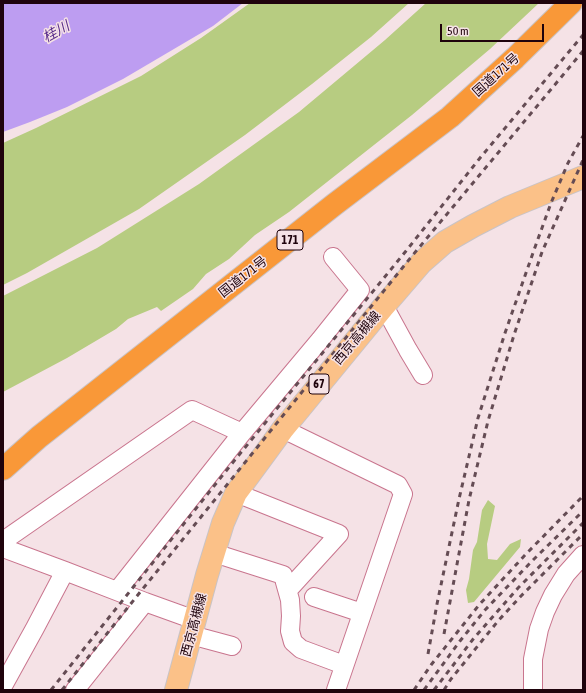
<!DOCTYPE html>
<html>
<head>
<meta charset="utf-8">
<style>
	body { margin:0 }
	#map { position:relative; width:586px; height:693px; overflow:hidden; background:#f5e2e6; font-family:"Asap Condensed",sans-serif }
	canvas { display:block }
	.frame { position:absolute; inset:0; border:4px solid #1f030c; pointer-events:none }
	.scale { position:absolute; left:440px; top:24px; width:104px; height:18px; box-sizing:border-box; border:2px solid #1f030c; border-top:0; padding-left:5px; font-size:12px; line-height:14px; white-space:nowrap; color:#1f030c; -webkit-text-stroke:3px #f5e2e6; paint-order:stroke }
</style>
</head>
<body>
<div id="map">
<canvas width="586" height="693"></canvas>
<div class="frame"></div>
<div class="scale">50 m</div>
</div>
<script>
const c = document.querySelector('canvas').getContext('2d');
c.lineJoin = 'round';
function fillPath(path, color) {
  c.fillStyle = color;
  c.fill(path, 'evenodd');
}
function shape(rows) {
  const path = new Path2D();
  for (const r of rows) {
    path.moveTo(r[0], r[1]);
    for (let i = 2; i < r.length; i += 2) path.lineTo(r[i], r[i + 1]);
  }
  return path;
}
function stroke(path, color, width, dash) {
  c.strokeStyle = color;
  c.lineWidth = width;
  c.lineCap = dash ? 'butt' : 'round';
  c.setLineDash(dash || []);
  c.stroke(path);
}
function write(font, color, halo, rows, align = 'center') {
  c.font = font + ' "Asap Condensed","Noto Sans JP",sans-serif';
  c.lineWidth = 3;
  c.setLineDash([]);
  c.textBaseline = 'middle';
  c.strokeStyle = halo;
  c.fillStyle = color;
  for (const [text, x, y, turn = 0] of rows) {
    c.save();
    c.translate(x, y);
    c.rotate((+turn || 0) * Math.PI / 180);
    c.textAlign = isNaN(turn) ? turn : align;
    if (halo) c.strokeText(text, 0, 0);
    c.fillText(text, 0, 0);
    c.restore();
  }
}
fillPath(shape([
	[250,3,409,3,371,37,312,84,245,135,139,209,27,273,3,285,3,143,36,128,141,76,201,38],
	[426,3,539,3,490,49,412,115,289,212,255,235,229,259,206,274,193,289,161,311,157,307,128,319,116,329,67,358,3,392,3,296,97,248,199,184,299,112,385,40],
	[488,500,495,506,487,544,488,559,497,560,510,544,521,539,520,547,474,602,468,603,466,590,469,579,473,550,477,542,482,510]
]), '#b7cc81');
fillPath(shape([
	[3,3,243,3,213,26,123,79,67,107,30,122,3,132]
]), '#bd9df1');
const minor = shape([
	[384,306,408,350,423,375],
	[283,429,398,485,403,494,336,690],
	[236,493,339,534,288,590],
	[3,541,192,410,242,433],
	[3,548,65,571,145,602,75,690],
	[214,553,283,575,290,600,291,616,290,631,293,642,301,649,344,665],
	[117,591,242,433,320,340,360,290,333,257],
	[314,597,362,613],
	[145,602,195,620],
	[191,635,232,646],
	[3,686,35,628,65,571],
	[533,690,533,659,539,629,545,612,553,595,566,574,583,555]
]);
const major = shape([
	[176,690,207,575,223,523,236,493,283,429,384,306,421,263,445,242,473,226,510,207,583,177]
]);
const highway = shape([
	[3,469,39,437,335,204,450,117,515,58,571,3]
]);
stroke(minor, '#c9758e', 20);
stroke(major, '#c9c3c5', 24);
stroke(highway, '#c9c3c5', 24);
stroke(minor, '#fff', 18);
stroke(major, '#fbc188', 22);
stroke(highway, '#f99838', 22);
stroke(shape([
	[444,634,469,500,488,421,514,335,542,252,583,160],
	[428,654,437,604,459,499,478,418,505,333,534,250,551,203,568,163,583,136],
	[51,690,234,461,406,251,480,158,583,35],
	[62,690,137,596,412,256,583,51],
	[414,690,431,665,479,605,526,554,583,496],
	[424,690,460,641,485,610,533,560,583,511],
	[434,690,474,638,518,588,583,523],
	[444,690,451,679,498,621,521,596,583,534]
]), '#654c54', 3, [5, 5]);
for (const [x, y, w] of [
	[290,240,26],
	[319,384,20]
]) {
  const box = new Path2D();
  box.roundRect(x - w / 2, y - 10, w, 20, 3);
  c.fillStyle = '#f5e2e6';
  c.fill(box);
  stroke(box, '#1f030c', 1);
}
write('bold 12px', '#1f030c', null, [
	["171",290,240],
	["67",319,384]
]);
write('13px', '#1f030c', '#f5e2e6', [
	["国道171号",496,75,-42],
	["国道171号",243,277,-38],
	["西京高槻線",357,338,-50],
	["西京高槻線",194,625,-75]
]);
write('italic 14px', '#592c8c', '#f5e2e6', [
	["桂川",56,32,-29]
]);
</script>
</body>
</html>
